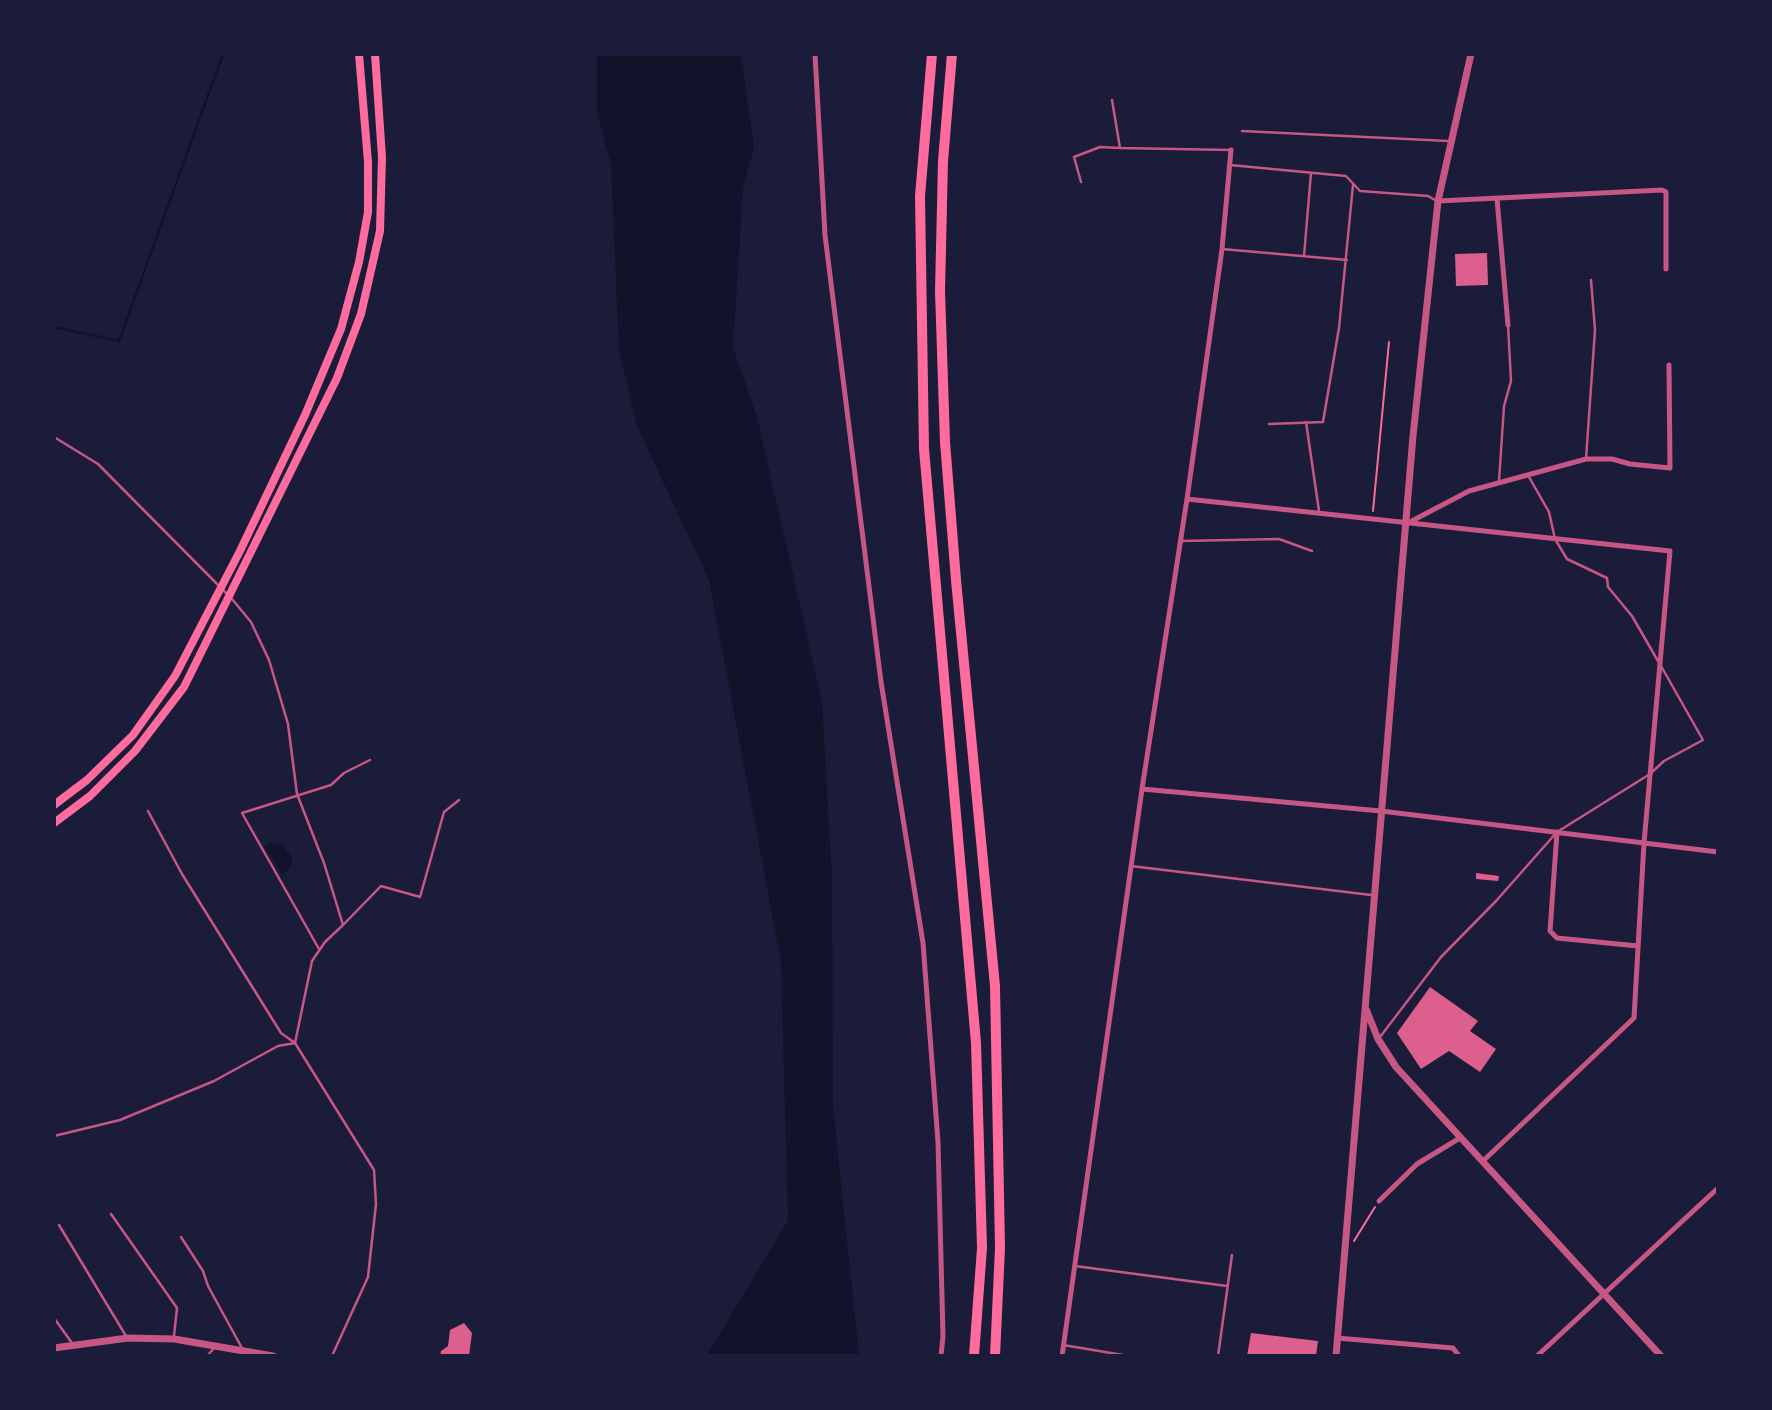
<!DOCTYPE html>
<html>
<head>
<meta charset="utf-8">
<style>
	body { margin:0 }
	#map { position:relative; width:1772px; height:1410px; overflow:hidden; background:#1b1b3a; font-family:"DejaVu Sans",sans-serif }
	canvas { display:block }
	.frame { position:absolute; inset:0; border:56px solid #1b1b3a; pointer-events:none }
</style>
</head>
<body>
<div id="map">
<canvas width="1772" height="1410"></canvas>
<div class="frame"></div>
</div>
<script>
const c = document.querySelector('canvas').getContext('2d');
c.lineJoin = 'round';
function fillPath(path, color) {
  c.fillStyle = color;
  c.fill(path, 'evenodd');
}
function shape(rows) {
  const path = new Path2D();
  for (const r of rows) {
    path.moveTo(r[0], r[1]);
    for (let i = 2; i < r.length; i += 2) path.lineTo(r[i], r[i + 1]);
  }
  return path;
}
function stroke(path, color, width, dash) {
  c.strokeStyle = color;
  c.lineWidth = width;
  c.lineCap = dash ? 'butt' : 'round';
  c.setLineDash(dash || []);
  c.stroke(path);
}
fillPath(shape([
	[597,54,741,54,754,147,743,188,733,347,757,417,822,701,832,878,833,1106,859,1356,706,1356,788,1221,781,962,709,580,637,426,619,352,611,164,597,113],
	[271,843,281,844,291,856,292,864,283,875,264,846]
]), '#12122b');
stroke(shape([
	[54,327,119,341,223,54]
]), '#12122b', 2.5);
fillPath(shape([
	[1487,253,1488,285,1456,286,1455,254],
	[1476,873,1499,876,1498,881,1476,879],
	[1430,987,1478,1021,1470,1031,1496,1049,1480,1072,1449,1051,1421,1069,1397,1033],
	[464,1323,472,1333,469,1356,440,1356,441,1351,448,1346,450,1330],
	[1251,1333,1318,1341,1316,1356,1247,1356]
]), '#dd5f8e');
stroke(shape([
	[1373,511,1389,342],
	[1354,1241,1375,1207]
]), '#ff6b9d', 2);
stroke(shape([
	[1112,100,1120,148,1231,150],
	[1242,131,1448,141],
	[1230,165,1346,176,1360,191,1428,196,1435,200],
	[1081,182,1074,157,1100,147,1120,148],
	[1222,249,1347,260],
	[1304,256,1311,173],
	[1306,422,1319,511],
	[1269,424,1323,422,1339,328,1353,185],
	[54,437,98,464,227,594],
	[1586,459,1595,330,1591,280],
	[1529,477,1549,512,1555,539,1567,559,1607,578,1608,587,1632,616,1658,661],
	[1499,481,1504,406,1511,381,1508,325],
	[1181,541,1279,539,1312,551],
	[148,811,182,874,281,1033,295,1043,374,1170,376,1204,368,1277,332,1356],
	[1131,866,1371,895],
	[343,925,381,886,420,897,444,812,459,800],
	[319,949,242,813,331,785,344,773,370,760],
	[1380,1037,1441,957,1496,901,1557,832,1650,774,1664,761,1703,740,1661,666],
	[54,1136,120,1120,214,1081,278,1046,295,1043,312,961,325,942,343,925,324,863,297,794,288,724,269,660,251,622,232,599],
	[111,1214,177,1308,174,1336],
	[59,1225,126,1336],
	[181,1237,203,1271,208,1286,243,1350],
	[1075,1266,1227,1286],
	[54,1318,72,1343],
	[1063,1345,1129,1356],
	[207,1356,215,1347],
	[1218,1356,1232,1255]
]), '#c65784', 2.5);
stroke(shape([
	[815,54,825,235,881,682,923,943,938,1142,943,1336,941,1356],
	[1497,199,1508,325],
	[1438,201,1662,190,1666,192,1666,269],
	[1187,499,1670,551,1644,843,1634,1018,1483,1161],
	[1406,524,1469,491,1586,459,1612,459,1630,464,1670,468,1669,365],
	[1142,789,1381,811,1718,852],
	[1557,832,1550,931,1557,938,1638,946],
	[1379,1201,1417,1164,1460,1138],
	[1337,1338,1453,1348,1459,1356],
	[1062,1356,1142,789,1187,499,1222,249,1231,150],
	[1537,1356,1718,1188]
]), '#c65784', 5);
stroke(shape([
	[1366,1009,1378,1039,1396,1067,1661,1356],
	[54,1348,128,1338,174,1339,273,1356],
	[1336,1356,1413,436,1438,201,1471,54]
]), '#c65784', 7);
stroke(shape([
	[54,805,87,780,133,735,175,676,240,551,305,415,341,329,359,262,368,212,368,162,359,54],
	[54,823,90,796,135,751,184,687,337,378,361,314,380,231,382,157,375,54]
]), '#ff6b9d', 8);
stroke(shape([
	[932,54,920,196,924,449,976,1043,982,1248,974,1356],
	[952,54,943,161,940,291,945,442,956,580,995,986,1000,1248,995,1356]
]), '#ff6b9d', 10);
</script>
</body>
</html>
